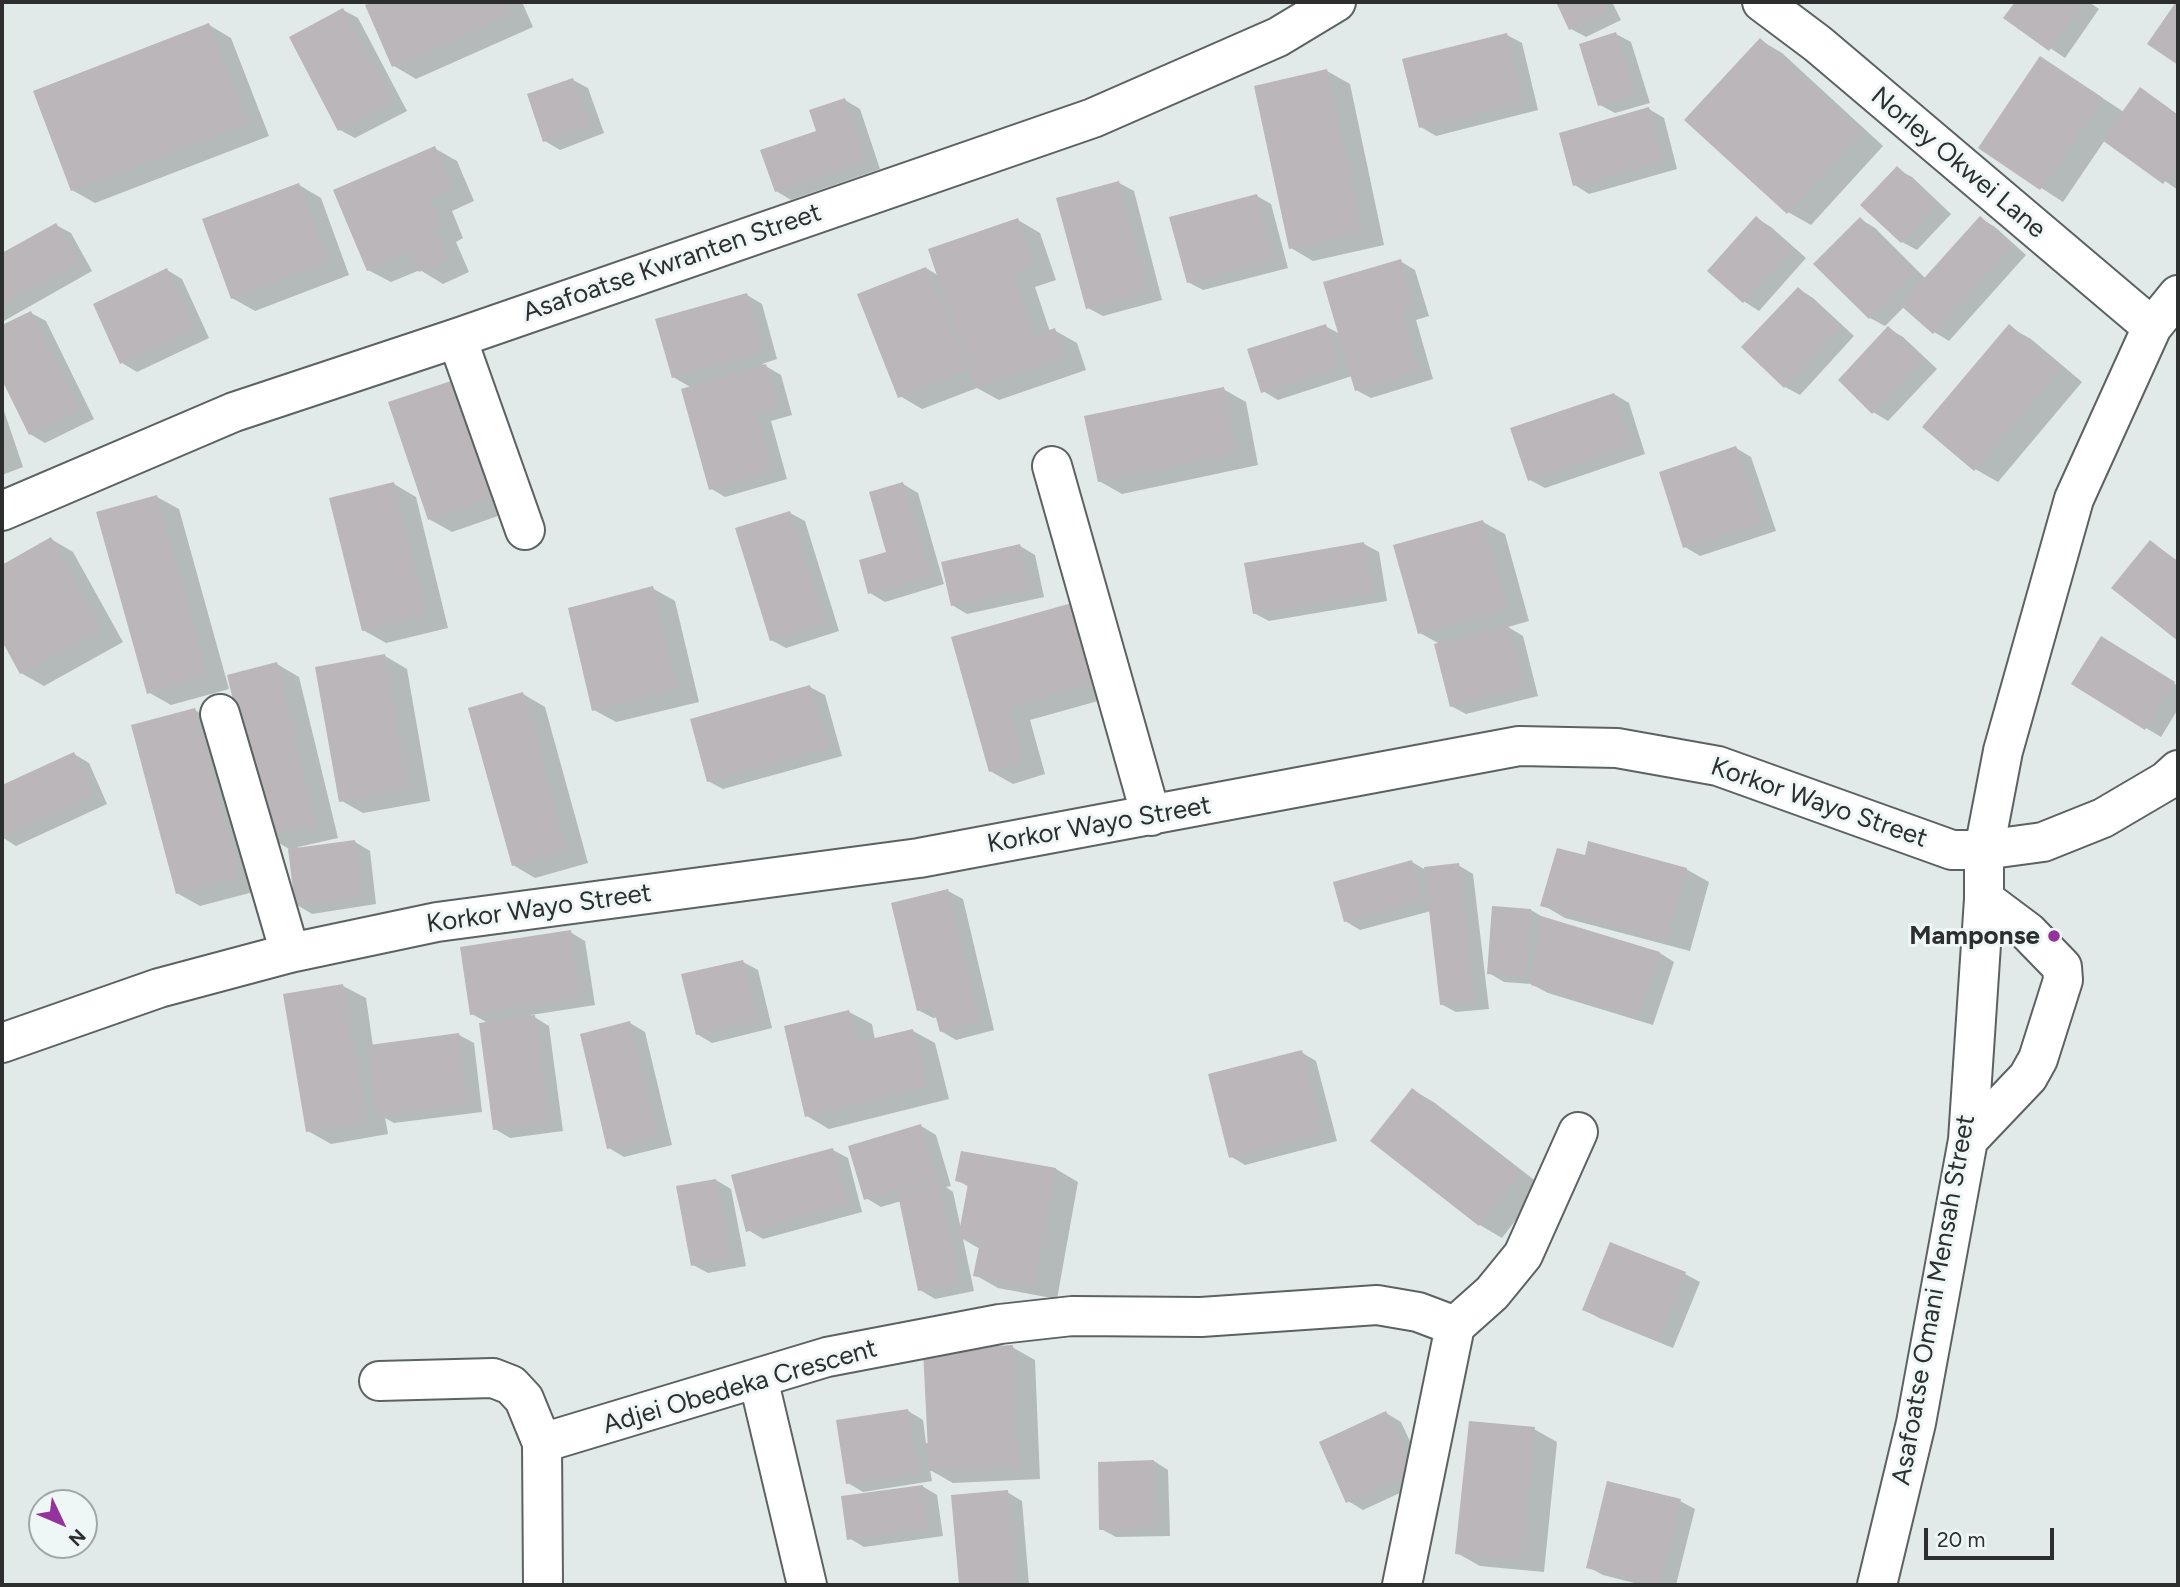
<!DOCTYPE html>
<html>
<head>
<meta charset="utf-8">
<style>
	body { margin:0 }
	#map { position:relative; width:2180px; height:1587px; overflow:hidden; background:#e2e9e9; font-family:Figtree,sans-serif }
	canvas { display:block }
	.frame { position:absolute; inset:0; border:4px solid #2d2f2f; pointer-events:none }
	.north { position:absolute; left:28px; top:1489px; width:70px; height:70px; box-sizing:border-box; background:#eff6f6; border:2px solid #a1a6a6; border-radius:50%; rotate:134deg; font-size:19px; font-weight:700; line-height:28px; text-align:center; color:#2d2f2f }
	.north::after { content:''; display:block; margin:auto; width:24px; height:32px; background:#94339b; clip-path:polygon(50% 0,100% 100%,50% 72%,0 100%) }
	.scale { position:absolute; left:1924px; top:1528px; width:130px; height:32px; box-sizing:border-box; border:4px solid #2d2f2f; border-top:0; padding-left:9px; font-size:21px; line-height:24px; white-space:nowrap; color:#2d2f2f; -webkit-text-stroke:5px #eff6f6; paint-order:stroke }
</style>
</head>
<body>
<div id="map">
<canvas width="2180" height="1587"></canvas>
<div class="frame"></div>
<div class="north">N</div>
<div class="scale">20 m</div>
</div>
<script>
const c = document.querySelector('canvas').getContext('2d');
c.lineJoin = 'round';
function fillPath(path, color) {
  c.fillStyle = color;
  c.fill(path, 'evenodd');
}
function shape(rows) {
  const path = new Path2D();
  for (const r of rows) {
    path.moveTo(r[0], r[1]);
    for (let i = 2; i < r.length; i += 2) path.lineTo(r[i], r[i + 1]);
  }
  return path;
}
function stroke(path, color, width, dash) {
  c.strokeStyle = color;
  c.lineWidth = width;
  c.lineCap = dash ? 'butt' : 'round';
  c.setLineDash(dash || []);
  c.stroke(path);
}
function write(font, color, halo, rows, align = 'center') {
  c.font = font + ' Figtree,sans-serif';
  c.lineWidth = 6;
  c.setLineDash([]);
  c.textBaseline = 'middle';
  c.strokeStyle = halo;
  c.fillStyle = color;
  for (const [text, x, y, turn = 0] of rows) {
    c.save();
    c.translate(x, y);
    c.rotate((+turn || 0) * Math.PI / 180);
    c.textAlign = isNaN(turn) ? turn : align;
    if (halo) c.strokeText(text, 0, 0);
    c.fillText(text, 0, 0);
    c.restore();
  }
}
fillPath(shape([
	[377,2,522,2,533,27,416,79,394,66,367,6],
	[1558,2,1612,2,1621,20,1586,37,1571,29],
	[2017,2,2089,2,2099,9,2065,58,2006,18],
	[343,10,358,18,407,111,355,138,340,130],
	[209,25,231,38,269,136,95,203,72,190],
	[1616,34,1631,42,1650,103,1615,113,1600,105],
	[1507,35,1522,43,1538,110,1436,136,1421,127],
	[1760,40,1782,53,1883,146,1811,225,1788,212],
	[2041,58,2124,112,2155,98,2178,115,2178,190,2105,140,2063,202,1980,148],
	[1327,71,1350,84,1384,245,1313,261,1291,248],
	[573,80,588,88,604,133,560,150,545,141],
	[845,100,860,109,880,169,791,200,776,191,818,132],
	[1649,109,1664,118,1677,169,1589,194,1575,185],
	[434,148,457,161,474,201,452,211,463,238,456,242,469,272,443,284,420,270,391,282,368,270],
	[1897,169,1912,177,1951,214,1917,250,1902,242],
	[1119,183,1134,191,1162,300,1103,316,1088,308],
	[299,185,321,198,349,275,255,311,232,298],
	[1257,196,1271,204,1288,268,1203,290,1188,282],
	[1756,218,1771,227,1806,258,1759,311,1745,302,1709,271],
	[1980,218,1995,227,2026,255,1949,341,1934,332,1905,306,1885,326,1870,318,1860,219,1875,228,1926,279],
	[1018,220,1040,233,1056,280,1035,287,1050,332,1054,330,1077,343,1086,370,999,400,977,388,922,409,900,396,926,268,939,276],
	[56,225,71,233,92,271,2,322,2,255],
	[1400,261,1415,270,1429,316,1416,320,1433,379,1371,398,1356,390,1352,376,1278,400,1263,391,1325,326,1340,334],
	[167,270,182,279,209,338,137,372,122,363],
	[1799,289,1813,298,1854,336,1800,395,1785,387],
	[747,295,762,304,777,359,762,364,781,375,792,415,771,421,787,479,725,497,710,488,692,388,673,377],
	[31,313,46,321,94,419,45,443,30,434,2,375,2,327],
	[2009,327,2031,339,2082,382,1998,482,1975,469],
	[1888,328,1903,337,1937,369,1888,421,1873,412],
	[1223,389,1246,402,1258,465,1122,494,1099,481],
	[1614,394,1629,403,1645,454,1545,488,1530,480],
	[390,403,521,508,452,532,429,519],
	[2,405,23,467,2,475],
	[1736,448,1751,457,1776,531,1700,556,1685,547],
	[394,484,416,497,448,628,386,643,363,630],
	[903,484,918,493,944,584,885,602,870,593,888,554],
	[157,497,179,509,229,689,171,705,148,692],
	[790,513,805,521,839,631,786,648,771,640],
	[1483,522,1505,534,1529,621,1508,627,1523,636,1538,696,1466,714,1451,706,1440,644,1420,633],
	[51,539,73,552,123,642,44,686,21,673,2,638,2,567],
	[2150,542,2178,561,2178,639,2114,588],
	[1364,544,1379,552,1387,601,1269,621,1254,613],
	[1020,546,1035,555,1044,597,967,614,952,605],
	[652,588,675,601,699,702,616,722,594,710],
	[1079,603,1123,694,1030,720,1045,774,1013,784,990,771,953,639],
	[2116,647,2178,686,2178,709,2161,737,2146,728],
	[385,656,407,669,430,801,363,813,340,800],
	[277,664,299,677,338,838,298,847,298,850,355,842,370,851,376,904,312,914,297,905,289,849,267,836],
	[810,687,825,695,842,756,723,789,708,781],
	[523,694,545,707,588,863,535,878,513,865],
	[195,710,217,723,261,890,200,906,177,893],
	[74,754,89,763,107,804,16,846,2,837,2,787],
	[1412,862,1424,869,1458,865,1473,874,1489,1009,1456,1012,1441,1004,1431,911,1360,930,1345,921],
	[1686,869,1709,882,1690,951,1565,918,1543,905],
	[948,891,963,899,994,1030,956,1040,941,1031,938,1017,933,1018,918,1010],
	[1494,908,1531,910,1546,919,1660,953,1674,962,1653,1025,1548,993,1531,984,1504,982,1489,973],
	[570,932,585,941,595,1005,531,1015,549,1026,563,1131,510,1138,495,1129,488,1023,472,1014],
	[743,962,758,970,772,1028,712,1043,697,1034],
	[343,986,366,998,373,1046,459,1035,474,1043,482,1112,394,1123,385,1118,388,1134,331,1144,308,1131],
	[849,1012,872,1024,875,1040,913,1031,935,1043,949,1099,829,1129,807,1116],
	[630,1023,645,1032,672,1145,624,1157,609,1148],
	[1301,1052,1316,1061,1337,1141,1245,1165,1230,1156],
	[1413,1090,1435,1103,1542,1186,1502,1238,1480,1225],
	[921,1126,936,1135,951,1186,946,1187,953,1192,961,1229,969,1187,957,1180,962,1153,1056,1169,1078,1182,1057,1299,998,1288,975,1275,980,1249,963,1239,974,1291,935,1299,920,1290,901,1201,881,1207,866,1198],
	[833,1150,848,1158,862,1212,763,1239,748,1230],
	[716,1180,731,1189,746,1266,708,1273,693,1265],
	[1685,1274,1700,1282,1673,1348,1599,1318,1585,1310],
	[1012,1347,1035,1360,1040,1479,953,1483,930,1470,932,1481,863,1492,848,1483,908,1411,923,1420,926,1443,929,1443],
	[1386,1413,1401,1422,1428,1480,1363,1510,1348,1501],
	[1534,1429,1557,1442,1544,1572,1480,1566,1457,1553],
	[1154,1461,1168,1470,1170,1536,1116,1537,1101,1529],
	[922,1486,937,1495,943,1536,864,1547,849,1538],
	[1007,1492,1022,1501,1029,1585,960,1585,953,1497],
	[1680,1501,1695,1509,1676,1585,1642,1585,1603,1575,1588,1567]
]), '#0003');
fillPath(shape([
	[372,2,506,2,512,14,392,67,365,5],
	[1556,2,1602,2,1607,12,1569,30],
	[2015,2,2084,2,2049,51,2003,18],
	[2176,2,2178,2,2178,65,2147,44],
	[343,8,393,102,338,131,289,37],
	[209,23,248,124,71,191,33,91],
	[1616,32,1636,94,1598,106,1579,44],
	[1507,33,1524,102,1419,128,1402,59],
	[1760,38,1862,132,1787,214,1684,120],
	[2040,56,2103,98,2040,190,1978,148],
	[1327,69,1363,233,1289,249,1254,86],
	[573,78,590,125,543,142,527,94],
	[2140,87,2178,115,2178,163,2163,184,2102,140],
	[845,98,866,161,775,192,760,150,816,131,809,110],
	[1649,107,1663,161,1573,186,1559,133],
	[435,146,452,188,430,198,442,225,434,229,448,260,419,272,411,252,367,271,333,190],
	[1897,166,1937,204,1901,243,1860,205],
	[1119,181,1148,292,1086,309,1056,198],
	[299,183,328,262,231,299,202,219],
	[1257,194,1274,260,1187,283,1169,217],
	[1756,216,1793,249,1743,303,1707,271],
	[1980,216,2012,245,1933,334,1900,305],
	[1860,217,1915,272,1869,319,1813,264],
	[1018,218,1034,267,1014,274,1034,335,1055,328,1065,358,975,388,928,249],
	[56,223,78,262,2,305,2,253],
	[1401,259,1415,308,1402,312,1419,371,1355,391,1323,282],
	[926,267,968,370,898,398,857,294],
	[167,268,195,329,120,364,93,304],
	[1798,287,1841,327,1784,388,1741,347],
	[747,293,763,351,672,378,655,319],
	[31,311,80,410,29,435,2,380,2,325],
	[1326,324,1339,368,1261,393,1247,349],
	[2009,324,2061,368,1974,471,1922,427],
	[1888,326,1924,359,1872,414,1838,380],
	[766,364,778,407,757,413,773,471,709,490,681,389],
	[460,378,500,495,428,520,388,402],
	[1224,387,1237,453,1098,482,1084,416],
	[1614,393,1631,445,1528,481,1510,428],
	[2,440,9,459,2,461],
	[1736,446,1762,523,1683,548,1659,472],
	[394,482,427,615,362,631,329,498],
	[903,482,930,576,868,594,859,560,886,552,869,492],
	[157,495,207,676,147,694,96,512],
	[790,511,825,623,770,641,735,528],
	[1483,520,1508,609,1418,634,1393,545],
	[51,537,101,629,20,674,2,641,2,565],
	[2150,540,2178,562,2178,641,2111,588],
	[1364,542,1373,593,1253,614,1244,563],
	[1020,544,1030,589,951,606,941,562],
	[653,586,677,689,592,711,568,608],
	[1079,601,1101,681,1009,708,1023,762,989,772,951,637],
	[1508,625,1524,687,1450,707,1434,644],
	[2101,636,2175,682,2145,730,2071,684],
	[385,654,409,789,339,802,315,667],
	[277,662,316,825,266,837,227,675],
	[810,685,828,748,707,782,690,719],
	[523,692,567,851,512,866,468,708],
	[195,708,240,878,176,894,131,725],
	[74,752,94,795,2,837,2,785],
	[355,840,362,897,295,906,288,849],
	[1588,841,1687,868,1667,940,1540,906,1557,848,1585,855],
	[1412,860,1423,901,1344,922,1333,882],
	[1459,863,1475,1001,1440,1005,1424,867],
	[948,889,980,1022,940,1032,933,1007,917,1011,891,903],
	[1492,906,1531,909,1526,977,1487,974],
	[1541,916,1660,952,1638,1017,1531,985],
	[571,930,581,997,470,1015,460,947],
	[743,960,758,1020,696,1035,681,974],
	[343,984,366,1122,306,1132,283,994],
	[849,1010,858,1042,913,1029,927,1087,805,1117,784,1026],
	[535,1015,549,1123,493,1130,479,1023],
	[630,1021,658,1137,607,1149,580,1034],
	[459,1033,468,1104,377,1116,369,1045],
	[1302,1050,1323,1133,1229,1158,1208,1074],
	[1412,1088,1521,1172,1479,1226,1370,1141],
	[921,1124,937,1178,864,1200,848,1146],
	[833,1148,848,1204,746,1232,731,1175],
	[961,1151,1056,1168,1035,1287,973,1276,980,1242,958,1238,968,1184,955,1181],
	[716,1179,731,1258,691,1266,676,1186],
	[939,1181,959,1283,918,1291,897,1190],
	[1610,1242,1686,1272,1658,1341,1582,1310],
	[1013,1345,1018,1467,929,1471,923,1350],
	[908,1409,918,1473,846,1484,836,1420],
	[1386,1411,1414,1472,1346,1503,1319,1442],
	[1469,1421,1535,1427,1521,1560,1455,1554],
	[1154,1460,1155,1528,1099,1530,1098,1462],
	[1607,1481,1681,1499,1659,1585,1586,1568],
	[923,1485,929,1528,847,1540,841,1496],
	[1008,1490,1015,1585,959,1585,951,1495]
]), '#bab6ba');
const minor = shape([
	[1762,2,1818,44,2152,327],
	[457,338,525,530],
	[1052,466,1151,816],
	[2,511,234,412,457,338,1093,118,1278,37,1336,2],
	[220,714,290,953],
	[2,1043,159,988,290,953,437,922,919,858,1519,746,1617,748,1718,766,1952,850,1984,850,2043,842,2103,818,2166,781,2178,770],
	[1968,1140,2028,1077,2038,1059,2063,980,2062,967,2028,932,1984,899],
	[758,1378,807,1585],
	[379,1381,493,1378,511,1385,524,1399,542,1443],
	[543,1585,542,1443,827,1357,1000,1324,1072,1316,1201,1317,1377,1305,1418,1312,1455,1326],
	[1402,1585,1455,1326,1492,1293,1523,1255,1578,1132],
	[1877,1585,1916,1423,1968,1140,1984,899,1984,850,2003,751,2074,499,2152,327,2178,295]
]);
stroke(minor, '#5c6262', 42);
stroke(minor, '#fff', 38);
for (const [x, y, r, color] of [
	[2054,936,7,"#94339b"]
]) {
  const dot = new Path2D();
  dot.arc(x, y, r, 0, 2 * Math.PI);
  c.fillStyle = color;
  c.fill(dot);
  stroke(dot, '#eff6f6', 2.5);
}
write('26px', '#2d2f2f', '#eff6f6', [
	["Norley Okwei Lane",1958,163,40],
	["Asafoatse Kwranten Street",672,263,-19],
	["Korkor Wayo Street",1819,803,19],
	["Korkor Wayo Street",1099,825,-10],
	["Korkor Wayo Street",539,909,-8],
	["Asafoatse Omani Mensah Street",1934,1300,-80],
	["Adjei Obedeka Crescent",740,1387,-16]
]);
write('bold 26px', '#2d2f2f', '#eff6f6', [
	["Mamponse",2040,936]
], 'right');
</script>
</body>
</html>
